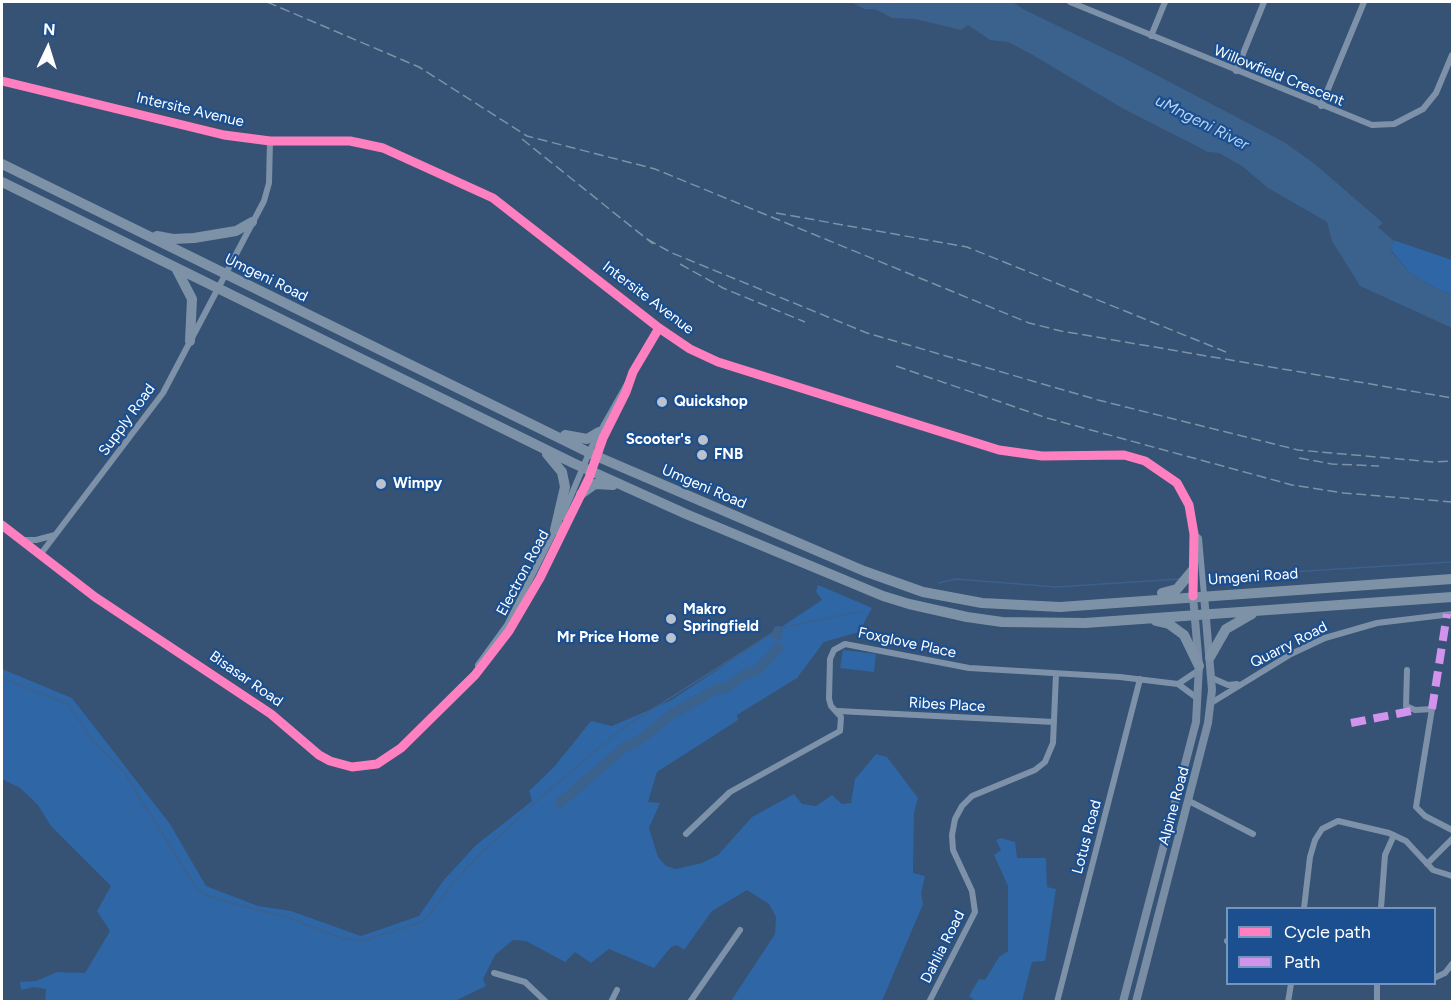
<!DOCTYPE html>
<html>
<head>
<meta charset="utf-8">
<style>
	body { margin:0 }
	#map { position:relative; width:1454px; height:1003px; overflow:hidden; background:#365274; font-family:Figtree,sans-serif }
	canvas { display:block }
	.frame { position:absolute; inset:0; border:3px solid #fff; pointer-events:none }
	.legend { position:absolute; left:1226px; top:907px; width:210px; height:78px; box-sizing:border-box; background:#1b4f8f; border:2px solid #7695bc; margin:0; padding:8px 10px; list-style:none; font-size:18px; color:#fff }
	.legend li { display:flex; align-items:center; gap:12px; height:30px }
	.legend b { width:30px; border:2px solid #7695bc }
	.north { position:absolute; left:18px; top:18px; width:60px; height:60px; -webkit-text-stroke:4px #1b4f8f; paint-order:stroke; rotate:4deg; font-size:16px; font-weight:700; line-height:24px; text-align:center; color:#fff }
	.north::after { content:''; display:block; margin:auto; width:21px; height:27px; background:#fff; clip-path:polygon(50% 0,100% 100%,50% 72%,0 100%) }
</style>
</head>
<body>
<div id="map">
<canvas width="1454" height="1003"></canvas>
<div class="frame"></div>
<ul class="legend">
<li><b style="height:8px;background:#ff80c0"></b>Cycle path</li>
<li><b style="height:8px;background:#d193ec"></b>Path</li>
</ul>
<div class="north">N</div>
</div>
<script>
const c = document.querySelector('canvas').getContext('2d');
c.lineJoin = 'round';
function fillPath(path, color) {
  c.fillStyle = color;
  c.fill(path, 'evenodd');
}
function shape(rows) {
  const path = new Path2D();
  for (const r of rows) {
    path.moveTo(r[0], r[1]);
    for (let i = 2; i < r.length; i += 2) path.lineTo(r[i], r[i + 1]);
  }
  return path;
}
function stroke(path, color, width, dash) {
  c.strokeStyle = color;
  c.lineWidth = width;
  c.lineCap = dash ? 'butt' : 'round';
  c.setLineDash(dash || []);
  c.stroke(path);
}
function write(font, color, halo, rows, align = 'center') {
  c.font = font + ' Figtree,sans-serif';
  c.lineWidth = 4.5;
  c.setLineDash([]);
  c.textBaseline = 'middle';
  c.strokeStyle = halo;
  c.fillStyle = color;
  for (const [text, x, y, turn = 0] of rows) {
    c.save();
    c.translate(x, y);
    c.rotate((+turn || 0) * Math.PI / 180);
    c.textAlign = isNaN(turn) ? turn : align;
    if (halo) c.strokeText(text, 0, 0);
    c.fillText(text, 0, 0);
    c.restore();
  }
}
fillPath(shape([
	[1393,240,1452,260,1452,294,1439,290,1410,273,1391,250],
	[818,585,872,608,859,632,824,642,797,678,737,715,738,720,657,772,648,802,660,803,649,828,658,857,666,866,676,869,702,863,718,855,752,817,794,794,802,804,816,806,832,795,842,804,851,803,855,779,876,754,887,757,918,798,914,813,913,873,925,876,921,893,923,904,882,1001,731,1001,775,934,776,917,769,904,747,890,712,911,684,950,677,945,671,947,654,968,609,949,591,963,575,952,565,962,526,941,513,940,495,955,483,979,486,986,455,1001,45,1002,46,989,34,987,21,990,20,982,36,981,57,972,85,973,110,931,97,911,111,886,51,826,38,805,20,788,2,779,2,669,72,698,170,824,206,886,258,906,291,911,361,936,419,916,443,881,475,846,532,801,529,791,554,767,591,721,612,726,670,701,822,600,816,592],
	[843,650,876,654,874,672,840,668],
	[1001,838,1015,842,1017,858,1046,858,1047,887,1056,889,1045,961,1032,962,1022,1001,975,1001,969,996,979,979,985,980,999,957,1008,951,1008,886,994,855,1001,850,996,840]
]), '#2f66a5');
fillPath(shape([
	[851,2,1013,2,1023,9,1124,58,1284,142,1315,164,1383,223,1378,227,1393,240,1391,251,1410,273,1439,290,1452,294,1452,328,1360,286,1332,241,1327,222,1268,188,1242,166,1219,153,1208,152,1122,108,1031,54,1008,42,990,40,968,25,961,30,915,19,892,18,875,9,864,9]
]), '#3b618d');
stroke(shape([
	[1209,577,1452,562],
	[939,583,956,579,1056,587,1180,579],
	[2,678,68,704,93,741,125,774,197,889,206,895,238,905,290,918,341,938,362,941,424,921,459,876,479,855,542,796,620,730,774,632,789,626,862,611]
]), '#3b618d', 1.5);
stroke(shape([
	[777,636,778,631],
	[560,803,627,745,636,743,670,715,717,689,726,688,746,674,757,671,778,648]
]), '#3b618d', 10);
stroke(shape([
	[1070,2,1372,125,1394,124,1423,109,1436,93,1452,55],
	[1151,36,1165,2],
	[1236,71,1264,2],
	[2,81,224,135,270,141,350,141,383,148,493,198,659,328,690,349,718,362,999,450,1042,456,1124,455,1145,461,1177,483,1189,505,1194,534,1193,596],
	[1321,106,1364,2],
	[562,517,592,446,627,384],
	[2,525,95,597,271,714,319,755,330,761,352,767,377,764,401,748,475,675,509,631,540,578,589,478,603,438,626,392,633,372,659,328],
	[1194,534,1199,538,1204,595],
	[21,540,36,540,55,535],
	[40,555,163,393,264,201,269,183,270,141],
	[478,665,507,625,556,528],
	[1407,670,1406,706,1415,710,1432,709,1416,807,1425,816,1452,830],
	[1212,678,1228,685,1237,684],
	[1178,684,1199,670],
	[1211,703,1291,654,1325,638,1377,623,1452,614],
	[838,711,1054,722],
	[1189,801,1253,834],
	[686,834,730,792,840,731,841,717,831,706,829,699,830,659,834,650,845,644,969,668,1120,677,1178,684,1197,698],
	[1427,864,1452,839],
	[1304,908,1310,857,1315,840,1322,829,1338,821,1389,833,1406,841,1433,870,1452,876],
	[1381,908,1385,855,1394,835],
	[1227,941,1228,941],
	[494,973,525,982,546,1002],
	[1434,978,1445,973,1452,964],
	[1377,984,1377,1002],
	[611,1002,617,990],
	[690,1002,740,930],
	[929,1002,975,912,972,891,953,850,952,835,955,819,962,806,972,796,1035,770,1045,762,1053,743,1056,674],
	[1057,1002,1140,679],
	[1288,1002,1291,984]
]), '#7d92a8', 6);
stroke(shape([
	[1123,1002,1196,722,1199,666,1193,596],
	[1136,1002,1208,723,1212,690,1204,595]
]), '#798da4', 8);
stroke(shape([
	[2,164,596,456,864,571,923,592,982,603,1060,607,1452,579],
	[2,182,573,463,686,514,883,596,909,604,967,617,1002,622,1085,623,1452,597],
	[157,236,173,239,194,238,236,231,252,222],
	[176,268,192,299,190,341],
	[565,435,587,439,599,432],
	[547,454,562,472,565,487,555,530],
	[581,494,595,484,613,485],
	[1162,593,1177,589,1193,570],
	[1156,621,1169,624,1184,635,1199,666],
	[1210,657,1226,629,1252,614]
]), '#7e92a7', 10);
stroke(shape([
	[267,2,419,67,527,136,655,169,1029,323,1061,331,1452,398],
	[522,139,653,244],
	[776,213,967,247,1226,352],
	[647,239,672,253,867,333,1098,400,1298,450,1433,462,1452,461],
	[680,264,723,288,805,322],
	[896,366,1047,418,1292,485,1344,493,1452,502],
	[1299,458,1332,464,1379,466]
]), '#7e92a7', 1.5, [10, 4.5]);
stroke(shape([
	[1432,709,1447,614],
	[1351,723,1416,710]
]), '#d193ec', 8, [15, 8]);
stroke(shape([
	[2,81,224,135,270,141,350,141,383,148,493,198,659,328,690,349,718,362,999,450,1042,456,1124,455,1145,461,1177,483,1189,505,1194,534,1193,596],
	[2,525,95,597,271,714,319,755,330,761,352,767,377,764,401,748,475,675,509,631,540,578,589,478,603,438,626,392,633,372,659,328]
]), '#ff80c0', 9);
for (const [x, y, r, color] of [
	[662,402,6,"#b9c2ce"],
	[703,440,6,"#b9c2ce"],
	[702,455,6,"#b9c2ce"],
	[381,484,6,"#b9c2ce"],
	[671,619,6,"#b9c2ce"],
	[671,638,6,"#b9c2ce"]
]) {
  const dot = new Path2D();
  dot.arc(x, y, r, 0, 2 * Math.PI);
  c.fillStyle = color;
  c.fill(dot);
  stroke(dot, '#1b4f8f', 2);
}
write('15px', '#fff', '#1b4f8f', [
	["Willowfield Crescent",1279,76,22],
	["Intersite Avenue",190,110,13],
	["Umgeni Road",266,278,26],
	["Intersite Avenue",648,298,37],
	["Supply Road",127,420,-54],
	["Umgeni Road",704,487,23],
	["Electron Road",523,573,-62],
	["Umgeni Road",1253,577,-4],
	["Foxglove Place",907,643,12],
	["Quarry Road",1289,645,-27],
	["Bisasar Road",246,679,35],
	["Ribes Place",947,705,3],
	["Alpine Road",1174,806,-75],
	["Lotus Road",1087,837,-75],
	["Dahlia Road",943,947,-63]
]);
write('bold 15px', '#fff', '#1b4f8f', [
	["Quickshop",674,402],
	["Scooter's",691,440,"right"],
	["FNB",714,455],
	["Wimpy",393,484],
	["Makro",683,610],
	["Springfield",683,627],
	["Mr Price Home",659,638,"right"]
], 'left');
write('italic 16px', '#b5d3f5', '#1b4f8f', [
	["uMngeni River",1202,123,27]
]);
</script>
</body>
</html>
